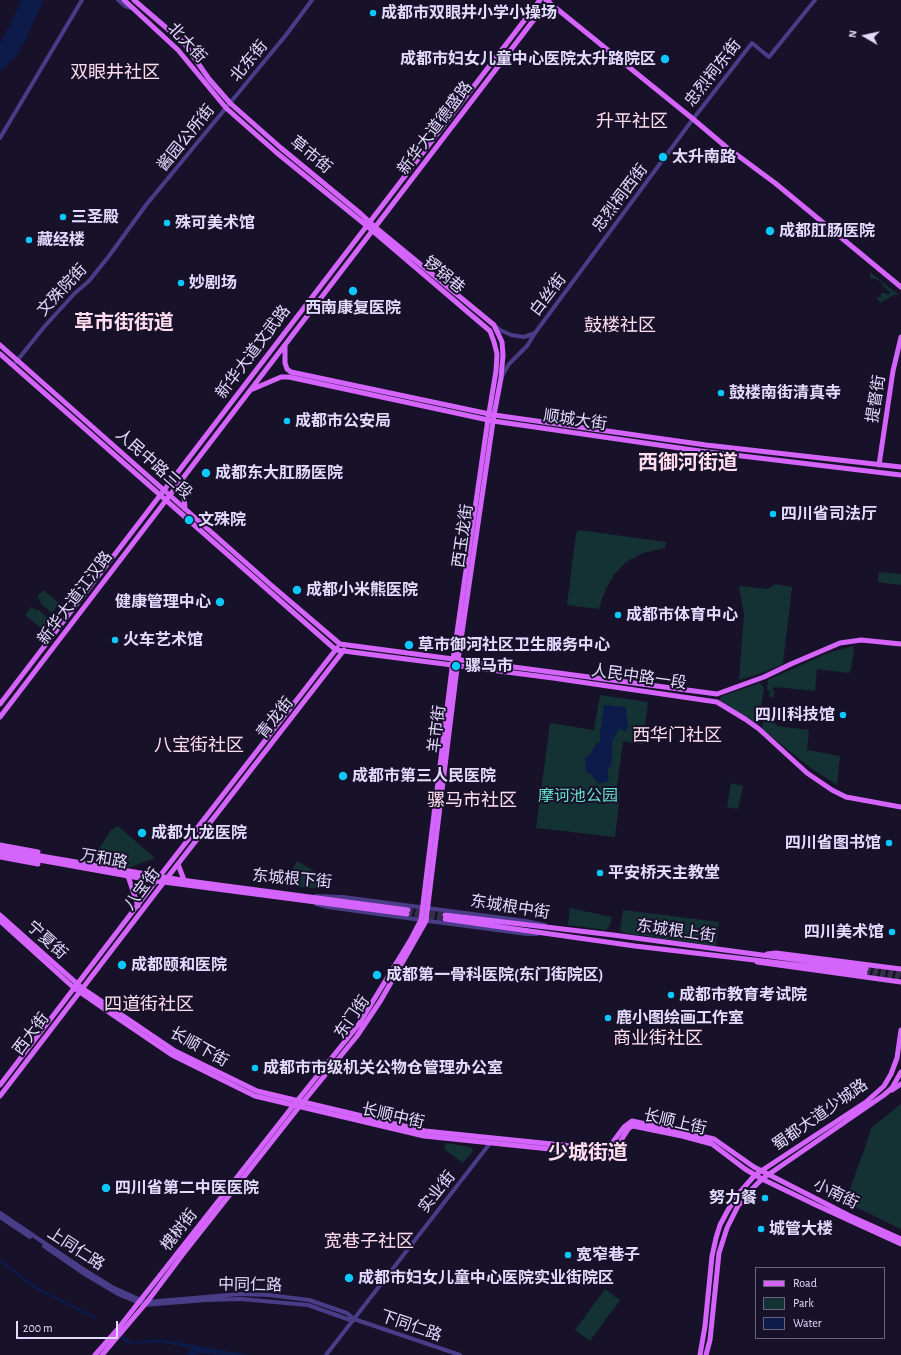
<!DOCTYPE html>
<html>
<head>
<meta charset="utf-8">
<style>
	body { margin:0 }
	#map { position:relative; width:901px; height:1355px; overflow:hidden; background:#18112a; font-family:"Alegreya Sans",sans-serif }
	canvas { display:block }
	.legend { position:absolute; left:755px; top:1267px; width:130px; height:72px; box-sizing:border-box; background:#18112a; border:1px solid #69627f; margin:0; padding:5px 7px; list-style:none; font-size:12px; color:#e3dbfe }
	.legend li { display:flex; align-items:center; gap:8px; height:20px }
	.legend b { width:20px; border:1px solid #69627f }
	.north { position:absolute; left:845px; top:16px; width:40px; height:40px; -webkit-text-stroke:3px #18112a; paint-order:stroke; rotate:279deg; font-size:11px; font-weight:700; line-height:16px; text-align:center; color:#e3dbfe }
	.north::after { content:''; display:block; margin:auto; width:14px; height:18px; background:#e3dbfe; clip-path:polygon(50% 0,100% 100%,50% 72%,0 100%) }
	.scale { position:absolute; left:16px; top:1321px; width:102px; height:18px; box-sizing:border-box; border:2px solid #e3dbfe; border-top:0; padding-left:5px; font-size:12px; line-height:14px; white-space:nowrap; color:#e3dbfe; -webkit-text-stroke:3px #18112a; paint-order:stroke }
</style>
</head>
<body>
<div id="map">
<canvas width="901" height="1355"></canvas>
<ul class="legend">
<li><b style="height:5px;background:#d564fd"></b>Road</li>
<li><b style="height:11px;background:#143234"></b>Park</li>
<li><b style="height:11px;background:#0c1b49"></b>Water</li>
</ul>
<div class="north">N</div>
<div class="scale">200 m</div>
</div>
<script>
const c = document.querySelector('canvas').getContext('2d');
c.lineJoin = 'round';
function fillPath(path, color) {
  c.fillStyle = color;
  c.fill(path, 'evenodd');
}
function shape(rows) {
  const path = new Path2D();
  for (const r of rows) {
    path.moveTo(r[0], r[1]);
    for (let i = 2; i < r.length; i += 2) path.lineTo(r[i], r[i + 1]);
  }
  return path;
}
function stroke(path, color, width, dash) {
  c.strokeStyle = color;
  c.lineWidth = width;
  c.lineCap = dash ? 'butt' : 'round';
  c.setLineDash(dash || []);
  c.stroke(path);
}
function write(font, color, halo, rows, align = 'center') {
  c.font = font + ' "Alegreya Sans","Noto Sans SC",sans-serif';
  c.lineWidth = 4;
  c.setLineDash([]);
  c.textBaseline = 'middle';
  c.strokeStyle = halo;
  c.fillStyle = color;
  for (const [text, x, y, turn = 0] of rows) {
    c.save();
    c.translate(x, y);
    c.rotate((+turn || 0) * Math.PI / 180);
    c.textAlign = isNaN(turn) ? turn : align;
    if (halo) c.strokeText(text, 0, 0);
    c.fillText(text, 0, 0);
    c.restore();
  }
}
fillPath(shape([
	[870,272,899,295,894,295,880,303,876,297,881,297,881,293,884,293,888,295,890,292,884,287,881,282,876,279,870,278],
	[579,530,666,542,665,548,643,553,625,563,614,575,607,587,602,599,599,609,567,605,576,534],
	[879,572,901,574,901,585,878,582],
	[775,584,792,587,783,664,762,673,739,680,744,614,739,586,768,589],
	[43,590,59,603,52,613,42,605,40,600,37,597],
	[31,607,36,610,39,610,49,619,41,628,25,615],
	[853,646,854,648,851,670,849,673,817,669,815,691,775,687,773,688,773,691,775,692,773,697,769,697,770,691,767,690,768,680,828,653],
	[760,683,764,688,759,723,756,724,720,700,720,698,722,696],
	[600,695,648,702,643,744,623,741,616,793,620,794,615,837,536,828,550,723,594,730],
	[768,714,772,715,771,718,777,726,809,730,807,750,840,756,837,785,811,768,762,729,764,716,766,716],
	[731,783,743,786,738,809,727,807],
	[118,826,155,858,130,867,93,858,111,830],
	[297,861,326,878,320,889,299,887,301,875,292,870],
	[570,908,612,917,610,925,606,930,568,925],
	[623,910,719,922,716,946,624,933,620,930],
	[901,1104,901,1229,845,1202,866,1145,871,1128],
	[445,1143,471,1147,473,1151,463,1163,444,1149],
	[605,1289,620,1300,590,1341,575,1330]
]), '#143234');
fillPath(shape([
	[21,0,43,0,26,39,17,55,0,71,0,43,10,25],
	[604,705,626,707,628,727,625,732,621,729,618,730,616,736,612,740,612,761,611,766,607,769,609,778,608,780,604,783,597,783,591,774,586,772,585,757,591,754,595,745,600,741,600,734],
	[0,1260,40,1289,96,1317,95,1319,38,1291,0,1263],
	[121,1334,129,1340,135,1342,158,1339,250,1355,219,1355,202,1353,196,1355,185,1355,191,1350,191,1348,159,1342,133,1344,127,1343,119,1337]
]), '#0c1b49');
stroke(shape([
	[408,910,445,915],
	[407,914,445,919],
	[866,969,901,974],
	[865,973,901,978]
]), '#362f4a', 5, [5, 2.5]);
stroke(shape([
	[118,0,125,6,131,8],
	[0,138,82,0],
	[495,326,500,330,511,335,524,337,535,333],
	[16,362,44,327,75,293,89,281,109,256,146,205,286,35,312,0],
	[502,376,509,364,527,346,535,333,693,119,752,43,769,57,815,0],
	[316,896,343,897,526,921,545,925],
	[316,904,328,907,421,920,527,934,537,934],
	[0,1213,83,1269,112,1287,141,1300,147,1302,240,1294,269,1295,309,1300,347,1313,354,1319,460,1355],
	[0,1217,30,1237],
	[44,1246,83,1273,118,1294,144,1305,206,1300,241,1299,308,1305,353,1321],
	[326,1355,491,1142]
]), '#493d88', 4);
stroke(shape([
	[546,0,693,119,725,146,775,183,901,287],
	[0,345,271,585,340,644,717,694,764,677,791,664,840,643,861,640,901,644],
	[285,345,285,363,287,369,291,372,494,415,706,445,901,467],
	[0,354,336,650,553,678,717,702,745,719,759,729,807,773,832,790,846,797,901,807],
	[253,389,281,377,289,377,493,421,700,451,901,475],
	[879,465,893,371,901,337],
	[183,479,185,509],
	[0,704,540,0],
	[0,717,549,0],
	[0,845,38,852],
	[0,849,181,880,408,910],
	[0,853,156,881,407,914],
	[0,857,38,864],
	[178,864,184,880],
	[128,876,138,906],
	[0,915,82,988,175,1051,257,1091,425,1131,601,1149,610,1146,624,1127,632,1121,665,1128,714,1139,754,1167,850,1216,901,1239],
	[445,915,613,935,866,969],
	[445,919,635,946,865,973],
	[0,921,74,988,113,1015,172,1055,255,1096,424,1136,598,1154,609,1154,614,1151,629,1128,633,1126,682,1136,712,1144,745,1169,762,1179,818,1206,901,1244],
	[767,954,776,953,901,969],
	[757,962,901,982],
	[0,1085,156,881,337,648],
	[892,1090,901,1084],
	[0,1096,167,878,344,650],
	[95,1355,117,1330,293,1106,359,1024,411,939,421,920,453,660,488,419,496,371,497,354,494,342,490,331,367,226,277,153,226,108,178,50,124,0],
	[102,1355,147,1302,183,1254,299,1107,357,1036,381,1000,426,921,458,660,494,415,501,378,503,355,502,342,494,325,375,227,361,214,281,148,230,103,209,79,184,43,134,0],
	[700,1355,705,1326,712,1256,716,1238,720,1225,728,1210,740,1192,755,1175,866,1102,884,1086,891,1074,897,1058,901,1030],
	[706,1355,710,1340,712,1321,719,1253,727,1228,738,1206,752,1189,762,1179,884,1095,892,1088,901,1072]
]), '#d564fd', 5);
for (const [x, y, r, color] of [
	[373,13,4,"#0ac8fb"],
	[665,59,5,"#0ac8fb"],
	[663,157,5,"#0ac8fb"],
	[63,217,4,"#0ac8fb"],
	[167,223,4,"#0ac8fb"],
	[770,231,5,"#0ac8fb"],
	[29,240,4,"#0ac8fb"],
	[181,283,4,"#0ac8fb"],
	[353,291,5,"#0ac8fb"],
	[721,393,4,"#0ac8fb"],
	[287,421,4,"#0ac8fb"],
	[206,473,5,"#0ac8fb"],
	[773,514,4,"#0ac8fb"],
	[189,520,5,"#0ac8fb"],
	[297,590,5,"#0ac8fb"],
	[220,602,5,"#0ac8fb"],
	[618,615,4,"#0ac8fb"],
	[115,640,4,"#0ac8fb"],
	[409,645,5,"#0ac8fb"],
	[456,666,5,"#0ac8fb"],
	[843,715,4,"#0ac8fb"],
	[343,776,5,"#0ac8fb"],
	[142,833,5,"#0ac8fb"],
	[889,843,4,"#0ac8fb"],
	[600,873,4,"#0ac8fb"],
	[892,932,4,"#0ac8fb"],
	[122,965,5,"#0ac8fb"],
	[377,975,5,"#0ac8fb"],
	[671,995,4,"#0ac8fb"],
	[608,1018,4,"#0ac8fb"],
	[255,1068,4,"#0ac8fb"],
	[106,1188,5,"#0ac8fb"],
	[765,1198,4,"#0ac8fb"],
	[761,1229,4,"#0ac8fb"],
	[568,1255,4,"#0ac8fb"],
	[349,1278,5,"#0ac8fb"]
]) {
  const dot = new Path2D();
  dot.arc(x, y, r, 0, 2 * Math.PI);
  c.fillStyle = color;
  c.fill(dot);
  stroke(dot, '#18112a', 1.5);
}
write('bold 16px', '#e3dbfe', '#18112a', [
	["成都市双眼井小学小操场",381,13],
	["成都市妇女儿童中心医院太升路院区",656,59,"right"],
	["太升南路",672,157],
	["三圣殿",71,217],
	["殊可美术馆",175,223],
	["成都肛肠医院",779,231],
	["藏经楼",37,240],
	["妙剧场",189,283],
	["西南康复医院",353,308,"center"],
	["鼓楼南街清真寺",729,393],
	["成都市公安局",295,421],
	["成都东大肛肠医院",215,473],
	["四川省司法厅",781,514],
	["文殊院",198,520],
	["成都小米熊医院",306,590],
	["健康管理中心",211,602,"right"],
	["成都市体育中心",626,615],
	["火车艺术馆",123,640],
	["草市御河社区卫生服务中心",418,645],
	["骡马市",465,666],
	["四川科技馆",835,715,"right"],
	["成都市第三人民医院",352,776],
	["成都九龙医院",151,833],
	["四川省图书馆",881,843,"right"],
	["平安桥天主教堂",608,873],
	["四川美术馆",884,932,"right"],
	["成都颐和医院",131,965],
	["成都第一骨科医院(东门街院区)",386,975],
	["成都市教育考试院",679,995],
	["鹿小图绘画工作室",616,1018],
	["成都市市级机关公物仓管理办公室",263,1068],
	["四川省第二中医医院",115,1188],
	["努力餐",757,1198,"right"],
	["城管大楼",769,1229],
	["宽窄巷子",576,1255],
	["成都市妇女儿童中心医院实业街院区",358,1278]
], 'left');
write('16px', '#e3dbfe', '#18112a', [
	["北大街",187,43,47],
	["北东街",249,61,-50],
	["忠烈祠东街",713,73,-52],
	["新华大道德盛路",435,128,-53],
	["酱园公所街",186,138,-51],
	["草市街",311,155,39],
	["忠烈祠西街",620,198,-53],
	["锣锅巷",444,275,40],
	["文殊院街",62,290,-47],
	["白丝街",548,295,-53],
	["新华大道文武路",253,352,-53],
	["提督街",876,399,-81],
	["顺城大街",575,420,8],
	["人民中路三段",154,464,42],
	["西玉龙街",463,536,-82],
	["新华大道江汉路",75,598,-53],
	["人民中路一段",639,677,8],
	["青龙街",275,718,-52],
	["羊市街",437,729,-83],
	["万和路",104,859,10],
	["东城根下街",292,879,5],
	["八宝街",142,889,-53],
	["东城根中街",510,907,9],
	["东城根上街",676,931,8],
	["宁夏街",47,940,42],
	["东门街",352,1017,-55],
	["西大街",31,1034,-53],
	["长顺下街",199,1047,29],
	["蜀都大道少城路",820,1115,-35],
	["长顺中街",393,1116,13],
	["长顺上街",675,1122,13],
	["实业街",437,1192,-52],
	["小南街",836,1194,26],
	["槐树街",179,1230,-52],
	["上同仁路",76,1249,33],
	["中同仁路",250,1285,1],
	["下同仁路",411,1326,19]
]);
write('16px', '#66dfcf', '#18112a', [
	["摩诃池公园",578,796]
]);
write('18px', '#feddee', '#18112a', [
	["双眼井社区",115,73],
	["升平社区",632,122],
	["鼓楼社区",620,326],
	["西华门社区",677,736],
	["八宝街社区",199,746],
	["骡马市社区",472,801],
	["四道街社区",149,1005],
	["商业街社区",658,1039],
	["宽巷子社区",369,1242]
]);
write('bold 20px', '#feddee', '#18112a', [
	["草市街街道",124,323],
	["西御河街道",688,463],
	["少城街道",588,1153]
]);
</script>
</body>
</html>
